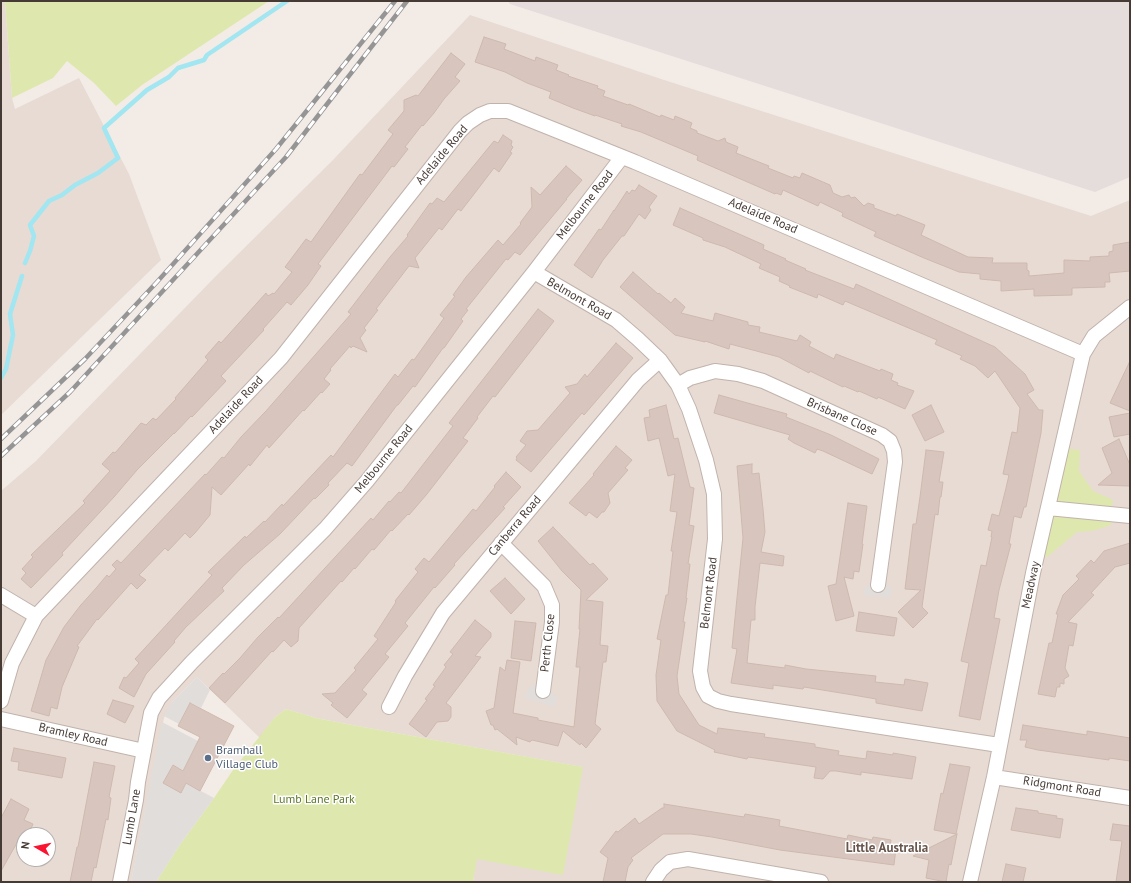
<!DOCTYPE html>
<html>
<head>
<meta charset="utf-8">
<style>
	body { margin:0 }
	#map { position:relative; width:1131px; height:883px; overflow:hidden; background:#f3ebe6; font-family:"PT Sans",sans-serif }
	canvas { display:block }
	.frame { position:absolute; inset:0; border:2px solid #463a35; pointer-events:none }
	.north { position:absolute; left:16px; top:827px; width:40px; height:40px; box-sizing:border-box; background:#fff; border:1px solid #b5b0ae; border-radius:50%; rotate:279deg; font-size:11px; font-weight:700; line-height:16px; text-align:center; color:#463a35 }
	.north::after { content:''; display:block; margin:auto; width:14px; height:18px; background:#fb1432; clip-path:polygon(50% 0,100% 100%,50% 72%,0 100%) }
</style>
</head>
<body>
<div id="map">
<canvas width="1131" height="883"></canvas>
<div class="frame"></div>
<div class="north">N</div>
</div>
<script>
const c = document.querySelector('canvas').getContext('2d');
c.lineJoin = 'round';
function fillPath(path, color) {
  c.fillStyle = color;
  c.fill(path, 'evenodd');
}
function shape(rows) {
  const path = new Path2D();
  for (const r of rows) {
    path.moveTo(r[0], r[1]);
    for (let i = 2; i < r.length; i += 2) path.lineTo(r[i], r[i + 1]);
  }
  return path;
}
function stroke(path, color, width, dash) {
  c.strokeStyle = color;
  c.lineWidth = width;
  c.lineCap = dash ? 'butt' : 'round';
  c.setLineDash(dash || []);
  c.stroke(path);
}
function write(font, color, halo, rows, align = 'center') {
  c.font = font + ' "PT Sans",sans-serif';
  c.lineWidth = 3;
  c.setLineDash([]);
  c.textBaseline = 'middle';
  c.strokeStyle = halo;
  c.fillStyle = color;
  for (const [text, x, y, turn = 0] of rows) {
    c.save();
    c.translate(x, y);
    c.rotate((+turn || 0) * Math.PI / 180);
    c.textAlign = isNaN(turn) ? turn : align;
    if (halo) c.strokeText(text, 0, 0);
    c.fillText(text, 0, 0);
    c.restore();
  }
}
fillPath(shape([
	[1,1,5,1,12,98,15,109,79,78,129,174,161,260,1,415],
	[470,15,664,80,1091,216,1130,200,1130,791,1009,772,1130,802,1130,882,473,882,476,859,582,767,352,725,316,718,286,709,275,717,260,738,197,677,172,702,164,718,131,882,1,882,1,491,36,461,215,277,333,160],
	[24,835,48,835,48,859,24,859]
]), '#e7dbd4');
fillPath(shape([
	[508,1,1130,1,1130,177,1095,192,510,4]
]), '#e5dddb');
fillPath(shape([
	[5,1,269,1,142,85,116,106,94,83,67,61,53,78,12,98],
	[1062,448,1080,450,1079,471,1093,491,1113,500,1111,514,1111,525,1092,531,1077,532,1047,557,1037,555],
	[286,709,316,718,352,725,583,767,563,875,477,859,473,882,156,882,179,846,214,798,233,770,275,717]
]), '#dee8ae');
fillPath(shape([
	[872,584,886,585,892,588,890,598,864,595,865,587],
	[197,677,210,690,201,708,190,703,179,724,164,716,172,702],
	[538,682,557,697,554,706,525,698,528,689],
	[162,722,198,741,183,771,173,765,164,783,181,792,186,783,214,798,179,846,156,882,131,882]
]), '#e1dddb');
stroke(shape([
	[25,263,30,251,34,236,30,225,49,201,62,195,75,185,98,173,118,158,104,128,147,90,169,77,178,68,204,60,207,55,287,1],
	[1,378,6,369,13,335,10,314,22,276]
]), '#a1e6f1', 4.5);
const building = shape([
	[484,37,506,44,504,49,535,61,536,57,558,65,556,70,569,75,568,76,598,86,597,88,605,91,603,96,628,105,629,104,660,117,661,115,674,120,675,116,692,123,690,128,697,131,697,133,718,141,725,138,726,142,738,147,736,153,769,166,768,168,793,178,794,176,800,178,802,173,830,185,833,193,842,197,849,195,851,198,855,197,864,206,868,203,874,205,874,208,896,216,897,214,925,225,921,235,968,257,993,258,992,263,1027,263,1027,270,1029,271,1029,276,1064,273,1064,260,1090,261,1090,257,1109,256,1109,252,1113,251,1113,245,1130,242,1130,271,1109,273,1110,282,1105,282,1105,287,1072,288,1072,295,1034,296,1034,289,1001,291,1001,281,980,279,980,274,959,272,924,258,874,236,876,232,842,216,843,213,820,202,818,206,783,190,781,195,776,193,775,194,697,160,698,156,641,132,621,126,622,124,595,115,595,116,573,108,549,98,551,92,527,83,505,72,475,62,484,37],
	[451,53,465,64,455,77,460,81,444,99,434,113,423,126,422,125,405,147,408,149,394,167,392,166,318,264,321,266,308,285,291,305,287,302,263,329,264,330,221,376,226,381,192,417,191,416,174,434,174,433,137,470,114,497,62,553,63,555,31,588,21,579,26,573,22,569,33,557,31,555,85,503,83,501,110,471,102,464,113,452,115,453,141,423,146,425,153,418,156,420,176,399,175,398,208,360,205,357,219,341,221,343,266,293,268,296,273,293,274,294,292,272,285,267,306,239,311,242,360,174,362,175,393,134,388,130,404,111,404,100,416,95,418,96,451,53],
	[503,135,512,141,511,145,513,147,510,152,512,153,499,172,494,168,461,211,458,209,442,230,439,228,415,258,419,268,409,266,376,309,378,310,364,328,366,330,360,338,367,352,353,346,351,348,350,346,330,369,331,370,324,379,330,384,322,393,321,392,304,411,303,410,269,448,267,445,250,466,249,464,221,495,212,487,210,515,195,533,190,538,185,533,168,551,165,548,139,575,146,580,137,589,131,583,98,620,97,619,77,646,79,647,62,687,57,709,51,707,49,716,31,711,46,660,64,627,80,606,97,587,107,575,109,577,116,569,112,565,117,560,121,563,205,474,206,475,222,457,224,458,241,437,266,411,351,314,348,312,390,257,408,236,407,235,430,203,432,204,437,198,444,202,494,141,498,143,503,135],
	[566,166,582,180,566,199,567,199,520,255,515,252,508,260,506,259,466,309,468,310,461,319,463,321,444,348,443,348,415,387,413,386,398,405,397,405,352,466,347,463,328,483,329,485,315,499,314,498,280,534,244,565,222,588,224,591,186,627,174,641,175,642,146,674,134,697,119,688,124,677,126,678,139,663,135,659,212,575,208,572,245,536,246,538,264,521,265,522,282,504,283,506,331,455,333,457,395,374,398,377,412,359,414,360,444,318,440,315,455,296,453,295,466,277,498,240,503,245,521,224,520,223,532,207,531,187,540,195,566,166],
	[639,185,657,196,649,207,651,210,645,219,639,214,624,236,622,236,603,260,592,278,574,265,599,229,601,230,614,210,614,211,627,191,629,194,632,190,635,191,639,185],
	[680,208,764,245,763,249,786,259,785,260,806,269,805,270,854,289,856,284,995,347,1025,374,1034,390,1027,394,1039,410,1043,410,1041,433,1026,507,1024,507,1021,518,1014,516,1009,544,1011,544,999,590,994,618,1000,619,980,720,959,716,969,663,961,661,981,565,986,566,992,537,991,537,992,531,988,530,992,514,999,516,1006,488,1009,475,1003,474,1012,432,1017,433,1020,408,995,371,988,378,975,366,960,359,962,356,935,344,937,340,845,301,843,305,818,294,817,298,789,287,790,286,779,281,780,277,759,268,761,264,725,247,703,240,703,238,673,225,680,208],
	[633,272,658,294,659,293,671,303,675,298,685,307,681,313,713,321,715,313,748,322,748,325,760,327,759,332,797,341,800,335,811,342,809,346,834,359,836,354,880,371,881,369,893,374,891,380,898,383,897,385,914,391,905,409,878,397,877,399,859,391,858,392,844,386,843,387,810,371,809,373,779,357,730,344,729,349,705,341,705,342,675,335,620,287,633,272],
	[538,309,554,321,495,397,493,396,477,417,478,418,463,438,468,441,427,494,409,515,408,514,392,531,391,530,374,550,372,549,355,569,354,568,342,582,341,581,299,628,298,641,291,647,284,640,273,652,272,651,225,703,209,688,223,673,224,674,240,658,258,637,278,617,279,618,371,518,373,520,389,501,390,502,399,492,401,493,453,426,449,423,538,309],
	[616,343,633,358,584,415,582,413,531,472,516,460,517,458,516,457,526,445,520,441,527,431,538,430,570,393,565,387,577,384,585,374,587,377,616,343],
	[1130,361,1130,411,1110,403,1130,361],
	[719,395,787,414,786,417,831,435,879,459,872,474,823,451,817,449,815,453,794,443,788,439,790,435,714,413,719,395],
	[666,405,674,439,678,438,690,487,694,488,689,525,694,526,688,564,690,564,686,598,687,598,683,622,685,622,677,676,679,694,699,725,717,734,718,728,765,734,764,737,815,744,815,747,839,751,838,755,866,759,867,751,893,755,893,753,916,757,912,779,861,772,861,775,836,771,830,771,823,779,814,778,816,767,748,757,747,759,714,752,715,750,677,731,657,701,656,675,661,640,657,639,666,595,668,595,673,551,671,551,677,512,670,511,675,474,668,476,659,438,648,441,644,418,650,417,649,410,666,405],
	[931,405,944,432,925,441,912,415,931,405],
	[1130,413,1130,434,1114,437,1109,417,1130,413],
	[1119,439,1130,465,1130,486,1098,485,1112,473,1102,448,1119,439],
	[616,446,632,460,625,468,628,470,608,493,610,503,604,512,602,512,597,518,589,512,586,516,569,503,594,475,593,474,616,446],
	[926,450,944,452,939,482,943,482,941,497,940,497,938,515,935,514,922,607,928,613,913,628,898,612,921,590,905,589,913,524,916,524,920,497,926,450],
	[752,464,752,474,759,473,763,509,765,532,761,552,784,556,783,566,760,563,755,607,755,620,751,620,747,663,785,668,785,665,806,669,876,676,875,682,904,685,905,679,928,683,922,711,876,703,876,699,853,695,804,687,803,689,773,685,773,689,731,683,737,649,732,648,743,538,737,466,752,464],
	[506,472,521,487,503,507,505,508,454,564,455,565,435,588,434,587,405,623,408,626,385,654,389,657,362,690,367,694,347,718,331,705,333,703,322,694,335,693,356,670,354,668,378,639,374,636,396,602,395,601,418,572,415,569,424,558,429,562,473,509,476,511,495,487,494,486,506,472],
	[848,503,867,506,862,544,863,544,859,572,854,571,853,579,844,577,854,616,836,621,828,586,836,584,848,503],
	[553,527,590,565,593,563,608,579,586,600,603,602,600,645,608,646,606,662,603,662,595,724,601,729,586,748,581,743,580,745,563,731,558,746,532,740,530,742,516,737,517,745,497,729,495,730,493,725,491,725,486,711,494,708,500,667,505,671,507,660,520,662,513,713,538,718,538,720,574,727,580,667,576,667,580,629,579,629,581,590,562,571,538,541,553,527],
	[1130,543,1130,563,1115,567,1091,593,1094,595,1068,622,1077,624,1073,646,1069,645,1065,668,1069,676,1064,679,1064,684,1060,683,1060,687,1057,687,1055,697,1038,694,1049,643,1052,643,1058,614,1056,614,1063,595,1079,579,1076,576,1091,560,1094,563,1104,551,1130,543],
	[505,578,525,599,511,614,490,591,505,578],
	[859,612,897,618,894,636,856,631,859,612],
	[475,620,491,633,491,637,475,656,481,657,446,703,451,707,451,717,448,721,437,722,426,737,409,724,427,700,425,699,435,686,433,685,446,667,444,665,453,654,450,652,475,620],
	[515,621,536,623,531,661,511,658,515,621],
	[113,700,134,706,125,723,107,714,113,700],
	[190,703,234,726,200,791,186,783,181,793,163,783,173,765,183,771,200,737,178,726,190,703],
	[1023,725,1087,735,1087,731,1130,738,1130,761,1109,758,1109,760,1038,750,1025,747,1027,740,1020,740,1023,725],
	[14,748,66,758,62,778,18,770,19,762,11,761,14,748],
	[94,762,115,766,109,797,111,798,108,820,106,819,96,868,94,867,91,882,70,882,77,847,78,847,94,762],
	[950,764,970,767,956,834,934,830,941,793,943,794,950,764],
	[11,799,29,809,24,820,33,824,28,835,24,835,21,842,18,841,1,871,1,818,11,799],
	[664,804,744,817,745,814,780,820,779,826,847,839,848,835,872,840,873,837,891,840,890,847,896,848,894,865,780,850,712,837,691,834,663,834,631,858,633,860,628,867,625,882,603,882,608,858,600,852,616,831,618,832,635,818,639,824,662,808,664,808,664,804],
	[1016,808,1038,811,1038,813,1057,816,1056,818,1063,819,1060,838,1011,830,1016,808],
	[1113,824,1130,826,1130,882,1116,882,1122,841,1110,840,1113,824],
	[957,834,951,865,949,864,946,882,926,878,929,860,913,856,957,834],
	[1006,864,1026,868,1023,882,1002,882,1006,864]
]);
fillPath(building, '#d8c6be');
stroke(building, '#cfb9ae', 1);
const street = shape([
	[534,272,616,320,638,339,660,360,678,385,689,409,706,460,714,494,715,539,700,671,703,687,708,696,718,701,731,704,999,745],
	[678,385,690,378,715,371,738,374,763,381,882,435,890,441,894,451,895,462,878,585],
	[1048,508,1130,516],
	[501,543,544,586,552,605,552,622,543,691],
	[1,595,36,616],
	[1,701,12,663,36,616,281,358,460,131,468,123,480,115,490,111,508,111,635,162,1083,354],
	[389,707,405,676,443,613,638,380,660,360],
	[1,719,144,751],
	[994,777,1130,798],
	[120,882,136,800,138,782,151,713,159,698,192,662,325,529,367,481,534,272,622,157],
	[653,882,661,870,670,862,688,859,821,882],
	[970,882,994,777,1033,573,1083,354,1094,336,1130,307]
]);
stroke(street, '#c1b3ab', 16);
stroke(street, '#fff', 14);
const rail = shape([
	[1,439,85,359,157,282,276,149,395,1],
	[1,456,70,392,286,157,407,1]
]);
stroke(rail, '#959595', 4.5);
stroke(rail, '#fff', 3, [9]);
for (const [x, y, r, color] of [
	[208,758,4,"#5c6f8a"]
]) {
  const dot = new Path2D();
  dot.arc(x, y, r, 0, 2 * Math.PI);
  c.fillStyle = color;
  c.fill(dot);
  stroke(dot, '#fff', 1.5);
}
write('12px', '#463a35', '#fff', [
	["Adelaide Road",442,155,-50],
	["Melbourne Road",585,205,-52],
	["Adelaide Road",763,216,23],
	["Belmont Road",579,299,30],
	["Adelaide Road",236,405,-47],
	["Brisbane Close",842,417,24],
	["Melbourne Road",384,459,-51],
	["Canberra Road",515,526,-50],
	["Meadway",1031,585,-78],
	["Belmont Road",709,593,-83],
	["Perth Close",548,643,-84],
	["Bramley Road",73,735,13],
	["Ridgmont Road",1062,787,9],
	["Lumb Lane",132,817,-80]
]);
write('12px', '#4e5e75', '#fff', [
	["Bramhall",216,751],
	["Village Club",216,765]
], 'left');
write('12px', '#5d7828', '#fff', [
	["Lumb Lane Park",314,800]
]);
write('bold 13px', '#68554c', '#fff', [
	["Little Australia",887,848]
]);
</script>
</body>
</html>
